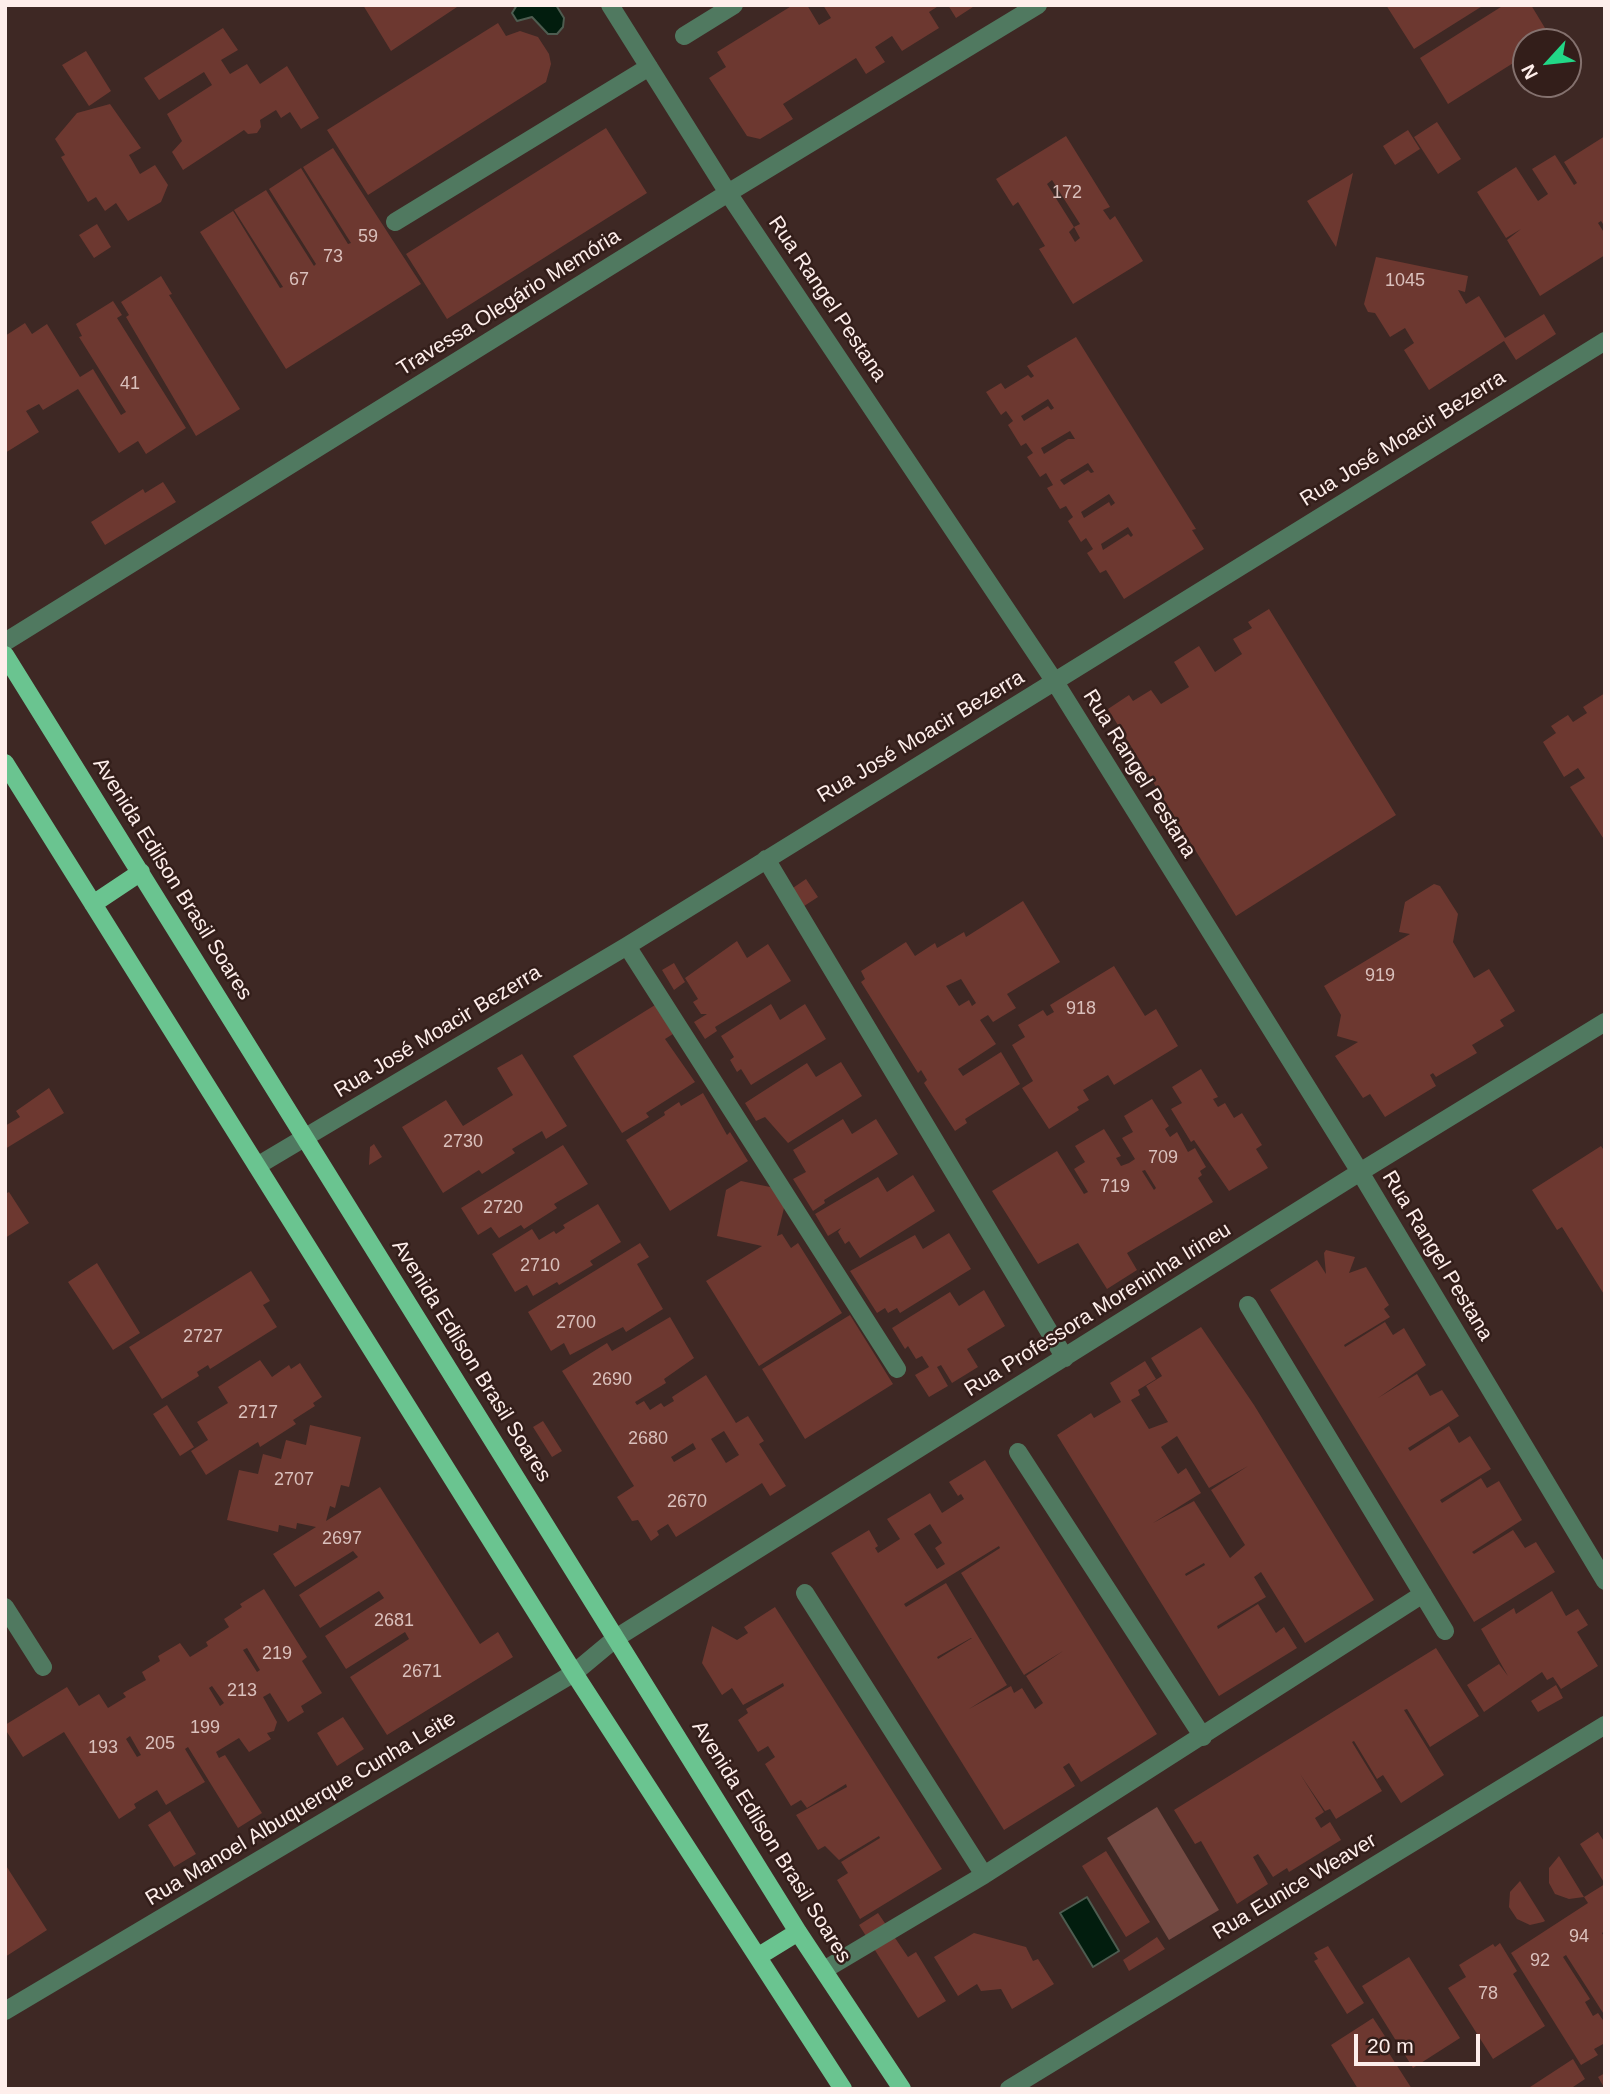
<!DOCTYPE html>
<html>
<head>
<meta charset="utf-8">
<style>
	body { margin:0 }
	#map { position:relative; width:1610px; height:2094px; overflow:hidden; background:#3e2824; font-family:Arial,sans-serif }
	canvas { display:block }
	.frame { position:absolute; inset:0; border:7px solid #feeeeb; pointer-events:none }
	.north { position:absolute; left:1512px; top:28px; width:70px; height:70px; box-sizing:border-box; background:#331e1a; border:2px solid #84716e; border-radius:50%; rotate:243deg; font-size:19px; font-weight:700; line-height:28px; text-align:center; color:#feeeeb }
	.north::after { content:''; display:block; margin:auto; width:24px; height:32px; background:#22d887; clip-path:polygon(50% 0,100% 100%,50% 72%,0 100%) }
	.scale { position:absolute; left:1354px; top:2034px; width:126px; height:32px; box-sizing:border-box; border:4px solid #feeeeb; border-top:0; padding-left:9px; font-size:21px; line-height:24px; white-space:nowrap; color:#feeeeb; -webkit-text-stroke:5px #331e1a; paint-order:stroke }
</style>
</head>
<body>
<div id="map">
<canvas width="1610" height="2094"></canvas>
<div class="frame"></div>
<div class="north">N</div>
<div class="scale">20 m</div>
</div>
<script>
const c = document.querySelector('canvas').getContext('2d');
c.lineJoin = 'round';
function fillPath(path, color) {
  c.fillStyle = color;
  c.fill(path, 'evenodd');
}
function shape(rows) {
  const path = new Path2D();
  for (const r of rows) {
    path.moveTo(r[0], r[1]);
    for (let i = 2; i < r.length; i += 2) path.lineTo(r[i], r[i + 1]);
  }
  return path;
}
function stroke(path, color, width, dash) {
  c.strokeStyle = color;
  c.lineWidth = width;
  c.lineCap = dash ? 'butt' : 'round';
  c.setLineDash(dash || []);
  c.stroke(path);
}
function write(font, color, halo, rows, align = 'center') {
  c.font = font + ' Arial,sans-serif';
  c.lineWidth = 5;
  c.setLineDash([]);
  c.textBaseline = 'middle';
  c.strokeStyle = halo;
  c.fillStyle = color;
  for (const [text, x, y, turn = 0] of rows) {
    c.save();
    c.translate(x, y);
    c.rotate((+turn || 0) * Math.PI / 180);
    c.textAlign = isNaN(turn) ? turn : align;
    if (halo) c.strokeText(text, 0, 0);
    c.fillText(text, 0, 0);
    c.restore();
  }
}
fillPath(shape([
	[1157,1807,1219,1910,1169,1940,1107,1838]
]), '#744a43');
const water = shape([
	[517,5,556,5,564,18,563,27,557,34,548,34,532,17,517,21,512,13,517,5],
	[1087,1897,1119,1951,1093,1967,1060,1913,1087,1897]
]);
fillPath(water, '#021d0e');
stroke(water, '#4e5c50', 2);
fillPath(shape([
	[363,5,460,5,391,51],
	[793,5,807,5,819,25,831,18,823,5,940,5,929,12,939,28,902,51,892,36,875,47,885,62,866,74,856,58,783,104,793,119,760,139,747,136,709,78,726,67,717,52],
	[948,5,976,5,956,18],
	[1386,5,1484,5,1414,49],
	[1504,5,1531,5,1548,33,1536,42,1526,42,1526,55,1448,104,1420,58],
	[498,23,506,36,520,31,538,37,549,54,551,64,546,82,368,195,327,130],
	[223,28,238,50,221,60,230,74,247,64,260,84,287,66,319,118,301,129,290,112,281,118,276,110,260,120,261,127,257,133,248,134,244,130,183,170,172,152,182,141,167,114,212,85,204,72,159,100,144,78],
	[86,51,111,91,89,106,62,65],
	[110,104,141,148,129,155,140,174,155,165,168,185,161,202,128,221,116,203,105,211,96,197,88,202,61,157,65,155,55,139,77,113],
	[1437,122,1461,159,1438,174,1414,137],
	[606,128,647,193,447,319,406,254],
	[1408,130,1420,149,1395,165,1383,146],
	[1066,136,1110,207,1103,210,1110,220,1115,216,1143,261,1073,304,1039,249,1045,246,1018,202,1013,206,996,179],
	[1052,180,1080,224,1074,227,1080,238,1075,242,1069,232,1074,227,1047,184],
	[1605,136,1605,227,1601,221,1598,223,1605,234,1605,255,1540,296,1507,240,1521,229,1506,238,1477,192,1516,167,1538,201,1548,194,1532,169,1555,155,1574,185,1577,183,1564,162],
	[333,148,421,284,286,369,200,232,233,211,280,288,283,287,234,210,266,190,314,266,316,264,269,189,301,168,348,244,351,243,303,167],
	[1353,173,1336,247,1307,201],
	[97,224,111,247,94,258,79,235],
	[1376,257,1468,276,1465,292,1458,290,1466,304,1479,296,1505,338,1544,314,1556,334,1516,360,1504,341,1429,390,1404,350,1414,343,1405,328,1390,337,1375,313,1368,312,1364,304],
	[161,276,172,294,169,295,240,409,196,436,126,317,129,315,121,302],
	[113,301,122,315,117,318,186,428,146,454,138,441,119,453,78,389,43,410,39,404,26,411,39,432,5,453,5,336,25,323,32,334,47,324,80,377,93,369,121,415,126,412,79,337,82,336,76,324],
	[1076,337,1196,529,1192,530,1204,549,1124,599,1106,570,1100,573,1087,553,1093,549,1086,538,1081,542,1068,521,1073,517,1066,506,1060,509,1047,488,1053,485,1046,473,1040,477,1027,457,1033,453,1026,443,1021,446,1008,425,1013,421,1006,411,1001,415,986,392,1001,383,1005,389,1028,375,1031,378,1034,376,1027,366],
	[1048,399,1054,408,1051,410,1048,406,1024,421,1021,416],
	[1070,431,1075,439,1068,439,1044,454,1041,448],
	[1088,463,1094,472,1091,473,1088,470,1064,485,1060,480],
	[1109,494,1115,503,1111,506,1109,502,1084,518,1081,512],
	[1128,527,1133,535,1131,537,1128,534,1103,550,1101,544],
	[163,482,176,502,105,545,91,522,143,489,145,493],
	[1269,609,1396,815,1236,916,1108,709,1129,695,1133,701,1151,690,1161,704,1189,687,1174,662,1199,646,1215,672,1242,654,1233,639,1252,628,1248,622],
	[1605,693,1605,841,1570,787,1585,778,1578,768,1564,777,1543,742,1556,733,1551,726,1568,715,1573,722,1587,713,1583,707],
	[806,879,818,897,798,910,787,892],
	[1434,884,1440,886,1458,914,1453,942,1474,978,1489,969,1515,1011,1500,1020,1504,1026,1472,1045,1477,1053,1436,1077,1433,1073,1430,1075,1436,1086,1385,1117,1370,1094,1363,1098,1335,1056,1358,1042,1337,1036,1341,1015,1324,986,1410,934,1399,932,1405,902],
	[1023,901,1060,962,1007,994,1016,1008,993,1022,988,1015,980,1020,996,1044,958,1069,963,1076,1001,1052,1020,1084,965,1119,967,1123,955,1131,924,1083,927,1080,921,1070,918,1073,861,982,865,979,861,971,906,942,915,956,935,943,937,948,964,932,966,937],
	[961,979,976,1003,972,1006,969,1000,959,1006,946,986],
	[737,941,747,958,768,944,791,981,715,1027,717,1031,705,1039,694,1022,707,1014,701,1014,693,1002,698,999,685,978],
	[674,963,685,982,674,990,662,970],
	[1114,966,1145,1016,1156,1009,1178,1046,1114,1085,1108,1075,1083,1090,1089,1100,1077,1107,1079,1110,1049,1129,1022,1088,1033,1081,1012,1045,1025,1037,1018,1025,1043,1010,1047,1016,1054,1012,1050,1005],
	[771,1004,780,1020,805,1004,826,1039,751,1085,741,1069,737,1072,730,1060,734,1057,721,1036],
	[655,1005,673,1034,665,1039,695,1082,646,1113,649,1117,622,1133,573,1056],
	[522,1054,567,1126,546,1139,542,1131,512,1149,515,1153,482,1174,479,1170,443,1193,402,1127,446,1100,463,1126,513,1095,497,1068],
	[841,1062,862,1096,788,1143,765,1117,756,1121,745,1103,807,1063,816,1077],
	[1201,1069,1218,1097,1213,1099,1218,1107,1225,1103,1234,1118,1242,1113,1262,1145,1256,1149,1268,1168,1229,1191,1194,1140,1191,1142,1171,1109,1182,1103,1172,1087],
	[49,1088,64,1113,5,1149,5,1126,20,1117,16,1111],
	[703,1093,727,1135,730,1132,748,1161,670,1211,626,1140,665,1115,664,1112,679,1102,681,1106],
	[1152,1099,1169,1126,1165,1129,1170,1137,1177,1132,1188,1152,1195,1148,1206,1167,1200,1171,1202,1175,1198,1178,1213,1202,1127,1253,1137,1270,1107,1289,1078,1243,1038,1264,992,1191,1057,1151,1084,1194,1088,1192,1074,1169,1085,1162,1075,1146,1104,1129,1121,1156,1116,1158,1121,1166,1129,1163,1135,1159,1122,1138,1133,1132,1124,1116],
	[1145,1170,1156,1188,1154,1190,1142,1171],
	[843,1119,852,1134,876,1119,898,1154,824,1200,825,1203,813,1211,793,1179,806,1172,793,1150],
	[374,1144,382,1157,369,1165,370,1147],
	[563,1145,588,1184,554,1204,557,1208,524,1229,521,1225,499,1238,491,1227,478,1235,461,1208],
	[1601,1146,1605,1152,1605,1296,1562,1227,1557,1230,1532,1190],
	[913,1175,935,1211,860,1258,849,1241,845,1244,838,1232,841,1228,828,1236,815,1214,878,1177,887,1192],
	[741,1181,775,1188,785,1204,777,1236,782,1234,791,1248,798,1243,842,1313,759,1366,706,1281,762,1246,717,1236,726,1190],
	[9,1192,29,1223,5,1238,5,1194],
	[598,1204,621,1242,590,1261,593,1265,559,1285,557,1282,533,1296,527,1285,515,1292,492,1254,532,1229,539,1240,554,1231,556,1234,565,1228,563,1225],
	[949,1233,971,1269,900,1313,897,1308,888,1313,885,1308,877,1313,850,1271,915,1235,923,1249],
	[640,1243,649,1257,637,1264,663,1309,626,1332,623,1327,570,1355,564,1343,551,1351,528,1312],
	[1326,1250,1355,1257,1349,1273,1366,1267,1389,1305,1384,1309,1390,1317,1344,1345,1345,1347,1385,1322,1393,1335,1404,1328,1426,1365,1378,1398,1417,1374,1430,1396,1442,1390,1459,1416,1408,1448,1410,1451,1449,1426,1459,1443,1470,1436,1491,1469,1440,1500,1442,1503,1481,1478,1487,1488,1499,1481,1522,1520,1472,1552,1474,1554,1513,1530,1525,1548,1536,1542,1555,1572,1474,1622,1270,1290,1317,1260,1326,1274,1324,1253],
	[97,1263,140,1333,113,1350,68,1282],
	[251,1271,270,1301,263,1305,277,1327,210,1369,208,1365,197,1372,199,1376,162,1399,129,1347],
	[984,1290,1005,1326,967,1349,978,1367,952,1383,941,1365,937,1367,948,1386,929,1397,915,1375,929,1367,922,1356,916,1359,908,1346,905,1349,892,1328,950,1292,959,1306],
	[850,1315,893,1384,805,1439,762,1369],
	[670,1317,694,1358,664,1379,666,1383,635,1402,637,1405,644,1401,650,1410,661,1403,664,1407,674,1401,672,1397,706,1375,736,1423,748,1416,764,1441,759,1444,786,1486,770,1496,762,1483,676,1537,668,1524,657,1531,659,1535,651,1541,638,1520,632,1521,617,1497,634,1486,562,1371,607,1343,612,1351],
	[724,1431,739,1455,726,1463,711,1439],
	[693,1443,696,1449,674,1462,671,1457],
	[1201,1327,1254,1405,1374,1600,1305,1643,1261,1572,1254,1577,1266,1597,1217,1626,1218,1629,1258,1604,1276,1633,1284,1627,1297,1648,1219,1696,1057,1435,1091,1413,1094,1418,1121,1402,1110,1383,1145,1361,1156,1379,1138,1390,1140,1395,1131,1400,1149,1429,1168,1422,1146,1386,1162,1376,1151,1358],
	[1177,1436,1209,1488,1248,1466,1211,1490,1245,1545,1230,1558,1194,1501,1153,1523,1201,1493,1186,1468,1178,1474,1161,1447],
	[1204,1563,1205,1565,1186,1576,1185,1574],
	[260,1360,272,1377,289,1365,291,1369,300,1363,322,1397,313,1403,315,1406,293,1420,296,1424,260,1447,258,1442,206,1475,191,1451,208,1440,197,1422,228,1403,218,1387],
	[167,1405,194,1447,180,1456,153,1414],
	[543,1421,562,1451,552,1457,533,1427],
	[310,1425,361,1437,349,1487,341,1485,335,1508,330,1506,326,1521,380,1487,480,1644,498,1632,513,1657,387,1735,350,1677,409,1639,405,1632,346,1669,325,1636,384,1598,379,1591,320,1628,299,1595,358,1557,353,1551,295,1587,273,1554,316,1527,297,1523,296,1529,279,1525,278,1532,227,1520,239,1470,258,1474,263,1454,281,1459,286,1440,306,1445],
	[985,1460,1157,1734,1081,1782,1069,1763,1063,1767,1075,1786,1004,1830,831,1553,869,1530,878,1546,875,1548,878,1553,900,1539,887,1519,930,1493,942,1513,964,1499,961,1494,958,1496,949,1482],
	[930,1524,942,1543,935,1548,945,1564,937,1569,914,1534],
	[999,1546,1000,1548,961,1573,1024,1675,1063,1651,1026,1676,1043,1703,1035,1709,1022,1688,1014,1693,1011,1686,969,1709,1007,1685,946,1583,906,1607,904,1604],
	[971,1638,972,1638,938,1659,937,1657],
	[264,1589,307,1657,302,1661,322,1693,301,1706,304,1712,288,1722,270,1693,263,1697,277,1722,274,1731,267,1733,271,1739,249,1752,239,1738,216,1752,219,1758,225,1755,262,1813,238,1828,188,1747,185,1749,205,1782,166,1805,157,1790,134,1804,136,1808,119,1819,64,1732,23,1757,5,1729,5,1725,67,1687,79,1706,99,1694,108,1708,126,1697,123,1693,146,1680,142,1672,160,1661,158,1656,180,1643,190,1657,208,1646,206,1642,229,1627,224,1619,242,1607,240,1604],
	[247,1648,260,1670,257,1672,243,1650],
	[212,1686,224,1703,220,1706,209,1688],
	[130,1736,141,1755,137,1757,126,1739],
	[1552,1591,1566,1616,1578,1609,1588,1625,1577,1632,1598,1666,1561,1689,1553,1677,1547,1680,1542,1672,1484,1712,1467,1685,1499,1664,1508,1676,1481,1629,1514,1608,1516,1614],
	[775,1607,942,1869,860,1919,837,1880,848,1873,841,1862,880,1838,879,1836,839,1860,825,1846,818,1850,796,1815,847,1787,846,1784,807,1808,801,1800,791,1806,765,1764,775,1757,768,1746,758,1752,738,1720,748,1713,746,1709,784,1686,783,1683,743,1705,732,1688,722,1695,702,1663,712,1626,737,1640,748,1633,744,1627],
	[1436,1648,1479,1716,1430,1747,1407,1709,1404,1710,1444,1775,1401,1803,1383,1775,1377,1779,1354,1741,1352,1742,1382,1791,1336,1819,1330,1809,1325,1811,1300,1774,1324,1812,1315,1818,1321,1828,1330,1822,1341,1840,1289,1872,1287,1868,1273,1877,1258,1854,1253,1857,1268,1884,1237,1904,1201,1841,1195,1844,1174,1810],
	[1556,1685,1563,1698,1538,1712,1531,1701],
	[343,1717,364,1749,337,1766,317,1733],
	[170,1811,196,1854,174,1867,148,1825],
	[1598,1832,1605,1843,1605,1884,1580,1844],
	[1106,1851,1150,1922,1126,1937,1082,1866],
	[1559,1856,1584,1897,1569,1899,1555,1894,1549,1883,1549,1868],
	[5,1864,47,1930,5,1957],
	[1520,1881,1545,1921,1543,1922,1530,1925,1517,1919,1509,1907,1510,1892],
	[1605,1884,1605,1931,1602,1933,1605,1938,1605,2016,1566,1955,1563,1957,1590,1999,1585,2002,1593,2016,1598,2013,1605,2023,1605,2043,1594,2049,1598,2055,1581,2065,1511,1953,1588,1903,1584,1897],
	[878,1913,908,1957,916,1952,946,2001,918,2018,859,1925],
	[974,1933,1026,1947,1033,1961,1038,1959,1054,1984,1012,2009,1001,1989,981,1991,977,1984,958,1996,934,1957],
	[1157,1937,1165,1949,1129,1971,1123,1960],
	[1500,1943,1517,1971,1513,1974,1545,2026,1493,2059,1448,1988,1466,1977,1459,1965,1493,1944,1495,1947],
	[1328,1946,1364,2003,1347,2014,1314,1961,1318,1959,1314,1953],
	[1409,1957,1460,2038,1413,2068,1362,1986],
	[1373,2018,1390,2044,1385,2047,1412,2089,1358,2089,1331,2045],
	[1573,2059,1585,2079,1570,2089,1527,2089],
	[1605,2073,1605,2089,1598,2077]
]), '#6d3830');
stroke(shape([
	[610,5,728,193,1055,682,1360,1172,1605,1581],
	[684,36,734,5],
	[395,222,649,67],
	[5,642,728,193,1038,5],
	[766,859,1065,1358],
	[627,946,897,1369],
	[257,1166,627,946,1605,341],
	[1248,1305,1445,1631],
	[1018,1452,1203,1737],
	[805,1593,984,1875],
	[5,1607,43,1667],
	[824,1970,984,1875,1423,1594],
	[5,2011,574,1673,616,1638,1360,1172,1605,1022],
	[1009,2089,1605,1725]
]), '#507960', 18);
stroke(shape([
	[5,655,798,1932,902,2089],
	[5,763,574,1673,843,2089],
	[93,904,141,872],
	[759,1956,798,1932]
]), '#6ac490', 18);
write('18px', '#dac0bc', null, [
	["172",1067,193],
	["59",368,237],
	["73",333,257],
	["67",299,280],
	["1045",1405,281],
	["41",130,384],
	["919",1380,976],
	["918",1081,1009],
	["2730",463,1142],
	["709",1163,1158],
	["719",1115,1187],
	["2720",503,1208],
	["2710",540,1266],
	["2700",576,1323],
	["2727",203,1337],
	["2690",612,1380],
	["2717",258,1413],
	["2680",648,1439],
	["2707",294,1480],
	["2670",687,1502],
	["2697",342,1539],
	["2681",394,1621],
	["219",277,1654],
	["2671",422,1672],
	["213",242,1691],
	["199",205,1728],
	["205",160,1744],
	["193",103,1748],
	["94",1579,1937],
	["92",1540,1961],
	["78",1488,1994]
]);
write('21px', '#feeeeb', '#331e1a', [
	["Rua Rangel Pestana",827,299,56],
	["Travessa Olegário Memória",509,303,-32],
	["Rua José Moacir Bezerra",1403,439,-32],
	["Rua José Moacir Bezerra",921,737,-31],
	["Rua Rangel Pestana",1139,774,58],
	["Avenida Edilson Brasil Soares",172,879,58],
	["Rua José Moacir Bezerra",438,1032,-31],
	["Rua Rangel Pestana",1437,1256,59],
	["Rua Professora Moreninha Irineu",1098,1310,-32],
	["Avenida Edilson Brasil Soares",471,1361,58],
	["Rua Manoel Albuquerque Cunha Leite",301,1809,-31],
	["Avenida Edilson Brasil Soares",771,1842,58],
	["Rua Eunice Weaver",1295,1887,-31]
]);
</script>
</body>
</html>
